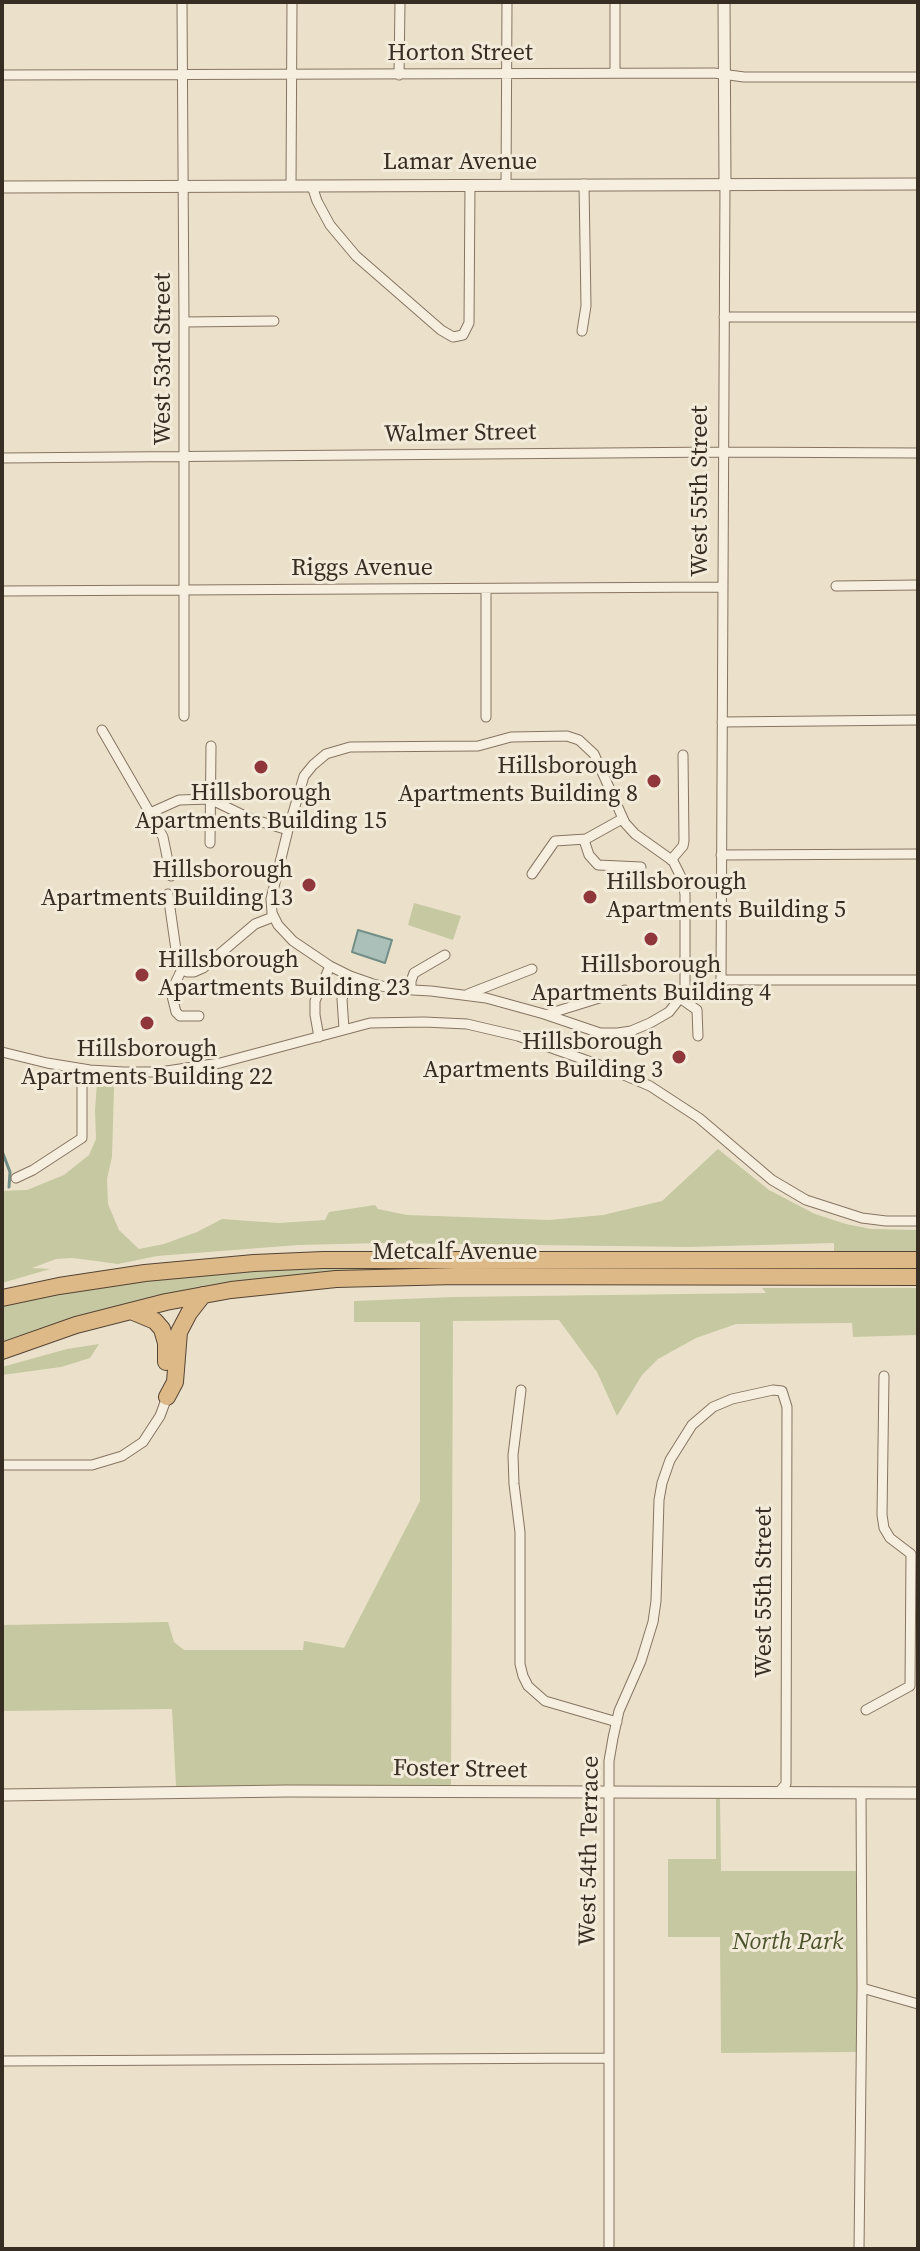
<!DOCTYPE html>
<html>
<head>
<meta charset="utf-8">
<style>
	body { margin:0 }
	#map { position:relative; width:920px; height:2251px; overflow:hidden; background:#ebe1cb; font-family:"Source Serif 4",serif }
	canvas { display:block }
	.frame { position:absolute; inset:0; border:4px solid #382d23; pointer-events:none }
</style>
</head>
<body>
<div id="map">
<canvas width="920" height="2251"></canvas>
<div class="frame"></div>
</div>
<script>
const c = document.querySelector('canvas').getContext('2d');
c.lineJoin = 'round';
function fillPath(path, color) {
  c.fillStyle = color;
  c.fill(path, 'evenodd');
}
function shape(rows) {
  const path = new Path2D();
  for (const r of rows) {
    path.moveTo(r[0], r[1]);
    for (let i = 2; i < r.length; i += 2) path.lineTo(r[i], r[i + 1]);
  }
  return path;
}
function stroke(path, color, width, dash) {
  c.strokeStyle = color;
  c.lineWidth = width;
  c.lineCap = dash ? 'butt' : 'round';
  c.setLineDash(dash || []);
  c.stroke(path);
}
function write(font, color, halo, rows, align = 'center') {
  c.font = font + ' "Source Serif 4",serif';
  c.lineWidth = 6;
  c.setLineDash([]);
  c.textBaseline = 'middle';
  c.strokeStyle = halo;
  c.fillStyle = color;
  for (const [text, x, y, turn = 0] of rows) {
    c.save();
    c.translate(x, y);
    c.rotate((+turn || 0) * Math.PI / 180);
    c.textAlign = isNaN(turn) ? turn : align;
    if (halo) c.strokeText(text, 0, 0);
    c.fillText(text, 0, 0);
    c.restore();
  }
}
fillPath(shape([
	[414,903,461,916,453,940,408,925],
	[97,1083,111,1084,114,1087,112,1157,107,1179,108,1204,119,1230,139,1249,164,1244,197,1232,222,1219,278,1223,325,1220,329,1212,375,1205,378,1209,407,1215,549,1220,603,1215,662,1201,718,1149,769,1190,815,1214,846,1224,871,1229,918,1230,918,1251,834,1252,834,1243,689,1247,382,1243,298,1245,157,1256,118,1264,73,1258,56,1259,32,1268,50,1269,2,1283,2,1191,27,1190,64,1175,89,1155,96,1139,95,1110],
	[879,1265,877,1269,823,1271,320,1275,2,1345,2,1306,92,1288,215,1271,333,1266],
	[762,1288,918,1288,918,1335,853,1337,852,1323,736,1324,696,1338,658,1359,642,1375,617,1416,597,1372,559,1320,453,1321,451,1785,176,1786,172,1709,2,1711,2,1625,168,1622,174,1642,184,1650,303,1650,304,1641,344,1648,420,1501,420,1322,354,1322,354,1301,453,1297,766,1293],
	[99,1344,90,1358,61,1367,2,1375,2,1367,67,1349],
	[716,1797,720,1797,721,1871,857,1871,857,2052,721,2053,720,1937,668,1937,668,1859,716,1859]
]), '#c5c8a0');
const water = shape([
	[358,930,392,940,385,963,352,952,358,930]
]);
fillPath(water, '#abc0b9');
stroke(water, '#728e86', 2);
stroke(shape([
	[2,1151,10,1172,9,1187]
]), '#728e86', 3);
const minor = shape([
	[182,2,184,322,184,716],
	[615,2,615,73],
	[2,75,714,73,744,77,918,77],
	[399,75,400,2],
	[725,183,721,980,918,980],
	[506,185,507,2],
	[291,186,292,2],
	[312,186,317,201,330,225,356,256,441,330,453,337,463,335,469,323,470,185],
	[724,317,918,317],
	[184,322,274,321],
	[582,331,586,306,584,184],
	[2,458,723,452,918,453],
	[836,586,918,585],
	[2,591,723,587],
	[486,717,486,589],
	[722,722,918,720],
	[102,730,150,813,179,800,210,799,249,818,288,830],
	[567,736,579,740,594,754,625,823,635,834,673,861,682,879,685,894,685,986,680,998,669,1012,650,1023,631,1031,618,1033,600,1033,544,1014,486,998,431,991,395,989,373,984,350,976,330,966,293,941,278,925,272,913,271,899,288,830,304,776,313,765,326,754,350,747,478,746,511,737,567,736],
	[150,813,163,837,171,876],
	[584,840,589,855,598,865,641,867],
	[210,843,211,746],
	[721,855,918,854],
	[671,860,683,846,684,841,683,755],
	[532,874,555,841,586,839,622,819],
	[168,894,178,964,182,969,187,972,194,972,203,968,255,924,273,917],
	[182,969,171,992,176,1012,180,1016,199,1016],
	[411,989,411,981,414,973,445,955],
	[468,994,532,969],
	[680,998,697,1010,698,1036],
	[548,1014,625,990],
	[344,1029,342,999,350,976],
	[319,1037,315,1015,315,1001,330,966],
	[2,1052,47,1063,90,1070,123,1072,160,1072,220,1063,370,1023,424,1022,467,1024,518,1036,605,1067,650,1086,699,1118,772,1180,806,1200,862,1218,886,1221,918,1221],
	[16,1178,33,1170,82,1138,82,1069],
	[884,1376,882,1515,884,1528,890,1538,911,1554,910,1686],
	[521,1390,513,1455,514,1484,520,1532,520,1664,523,1676,528,1686,545,1701,617,1722],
	[2,1465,92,1465,122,1456,143,1442,160,1416,167,1397],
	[866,1710,910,1686],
	[862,1988,918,2004],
	[2,2061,608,2058],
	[609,2249,609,1761,613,1738,619,1711,641,1661,653,1622,656,1601,659,1500,662,1483,670,1460,692,1425,713,1407,732,1399,773,1390,782,1391,787,1407,786,1784,779,1792],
	[859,2249,862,1988,861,1793]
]);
const tertiary = shape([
	[724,2,725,183],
	[2,187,918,184],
	[2,1795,287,1791,918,1793]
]);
const trunk = shape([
	[2,1298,59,1286,145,1273,254,1263,323,1260,918,1260],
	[131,1311,155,1321,162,1329,166,1343,166,1362],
	[2,1351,76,1325,166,1302,231,1290,336,1279,456,1276,918,1277],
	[167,1397,175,1382,179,1332,189,1313,203,1295]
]);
stroke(minor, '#867461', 11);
stroke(tertiary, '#867461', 13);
stroke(trunk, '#554334', 18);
stroke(minor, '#f6eede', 9);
stroke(tertiary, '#f6eede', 11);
stroke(trunk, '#dcb987', 16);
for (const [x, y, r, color] of [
	[261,767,8,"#8f373a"],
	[654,781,8,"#8f373a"],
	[309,885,8,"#8f373a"],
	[590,897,8,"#8f373a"],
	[651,939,8,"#8f373a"],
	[142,975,8,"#8f373a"],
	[147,1023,8,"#8f373a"],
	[679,1057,8,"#8f373a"]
]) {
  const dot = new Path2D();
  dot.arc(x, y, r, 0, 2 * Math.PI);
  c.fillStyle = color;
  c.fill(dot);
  stroke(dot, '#f3ebda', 3);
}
write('24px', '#382d23', '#f3ebda', [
	["Horton Street",460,54],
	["Lamar Avenue",460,163],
	["West 53rd Street",164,359,-90],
	["Walmer Street",460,434,-1],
	["West 55th Street",701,491,-90],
	["Riggs Avenue",362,569],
	["Metcalf Avenue",455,1253],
	["West 55th Street",765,1592,-90],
	["Foster Street",460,1770,1],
	["West 54th Terrace",590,1851,-89]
]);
write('24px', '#382d23', '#f3ebda', [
	["Hillsborough",638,767],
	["Apartments Building 8",638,795],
	["Hillsborough",261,794,"center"],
	["Apartments Building 15",261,822,"center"],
	["Hillsborough",293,871],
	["Apartments Building 13",293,899],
	["Hillsborough",606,883,"left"],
	["Apartments Building 5",606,911,"left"],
	["Hillsborough",158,961,"left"],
	["Apartments Building 23",158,989,"left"],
	["Hillsborough",651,966,"center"],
	["Apartments Building 4",651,994,"center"],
	["Hillsborough",663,1043],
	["Apartments Building 3",663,1071],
	["Hillsborough",147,1050,"center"],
	["Apartments Building 22",147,1078,"center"]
], 'right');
write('italic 24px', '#4a532b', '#f3ebda', [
	["North Park",788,1943]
]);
</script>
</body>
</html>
